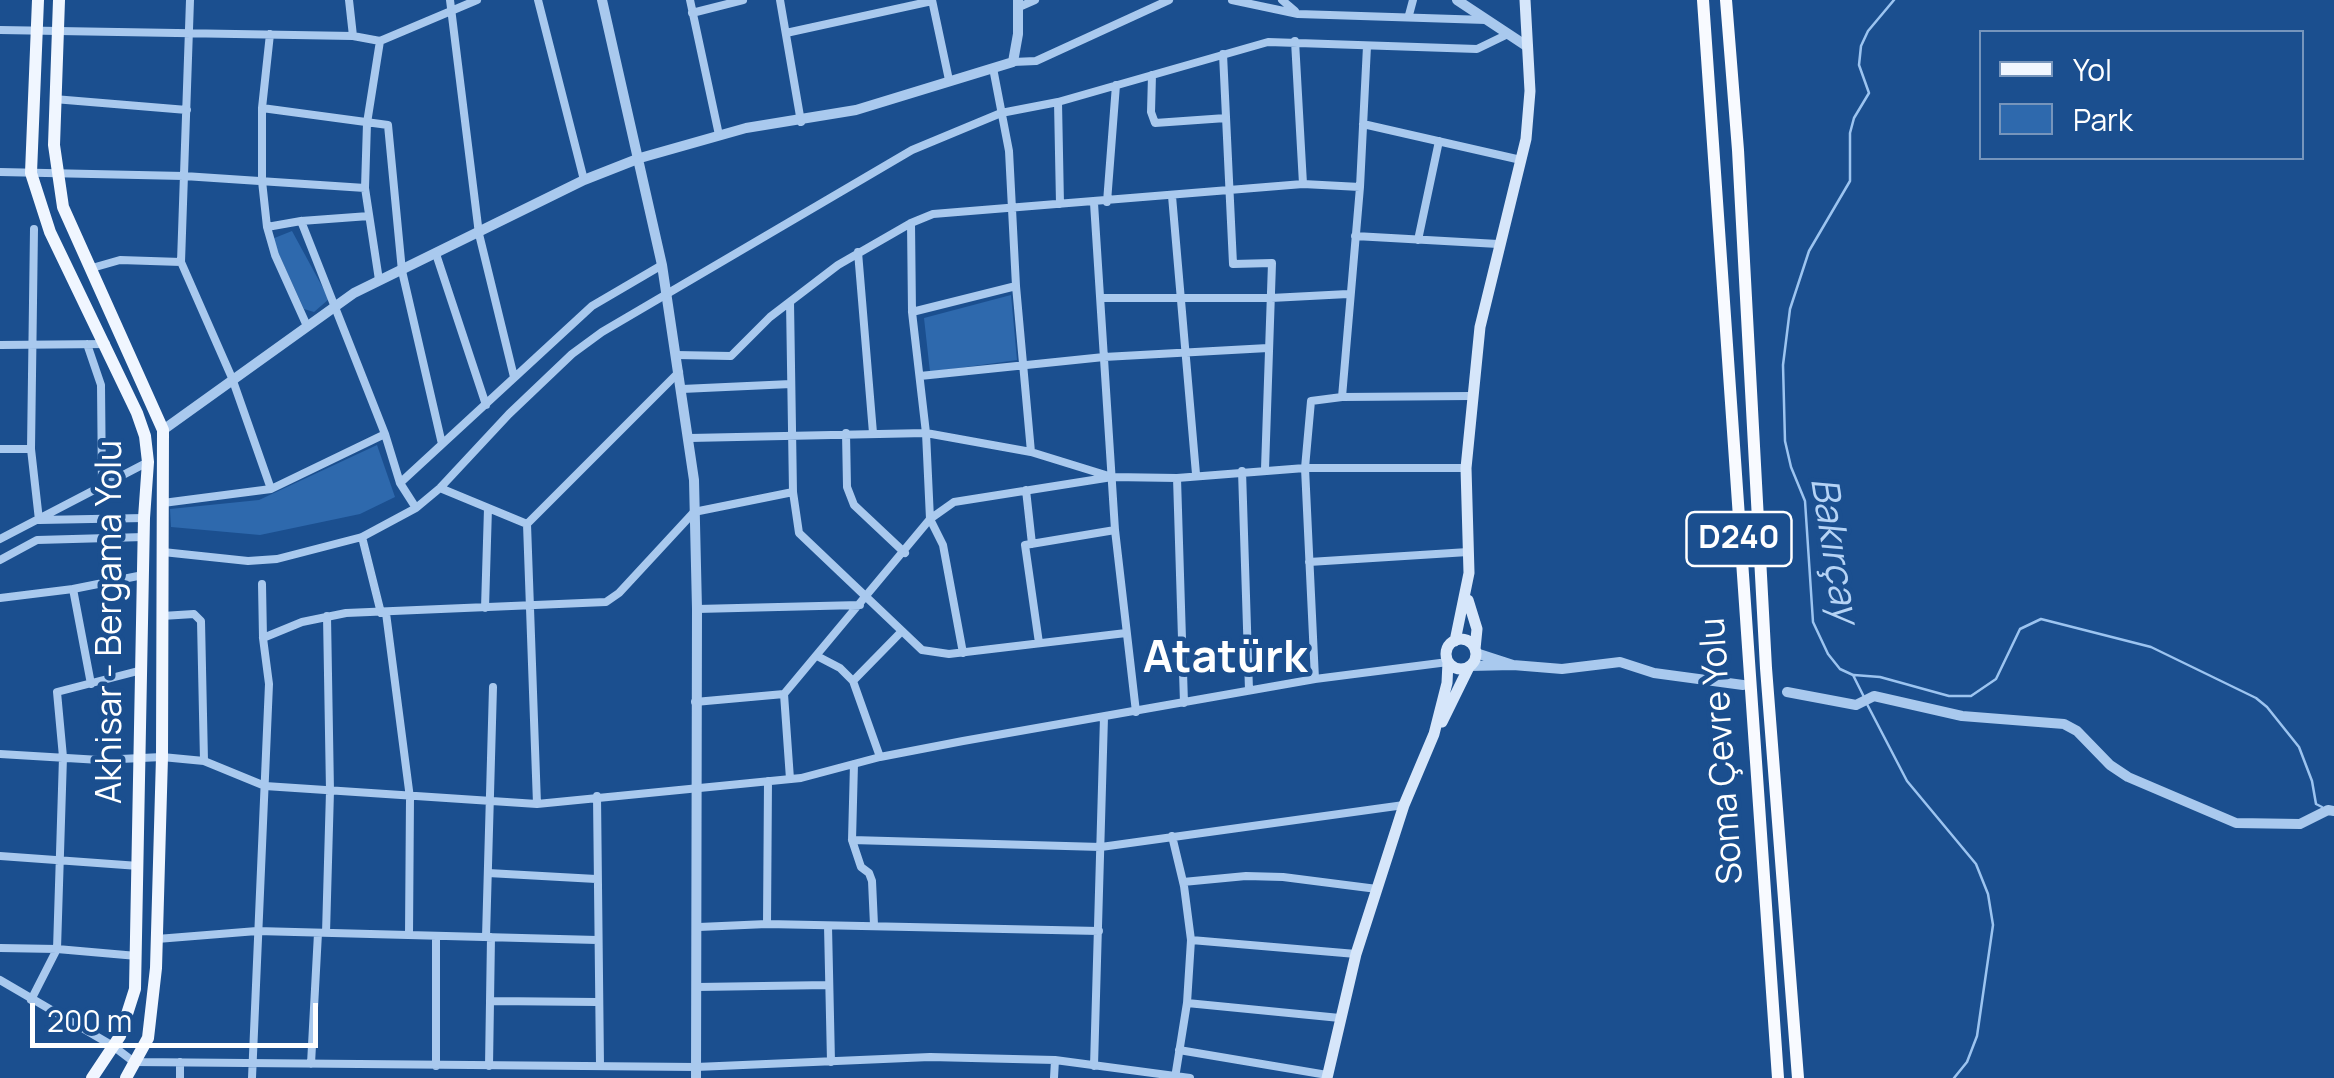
<!DOCTYPE html>
<html>
<head>
<meta charset="utf-8">
<style>
	body { margin:0 }
	#map { position:relative; width:2334px; height:1078px; overflow:hidden; background:#1b4f8f; font-family:Manrope,sans-serif }
	canvas { display:block }
	.legend { position:absolute; left:1979px; top:30px; width:325px; height:130px; box-sizing:border-box; background:#1b4f8f; border:2px solid #7695bc; margin:0; padding:12px 18px; list-style:none; font-size:30px; color:#fff }
	.legend li { display:flex; align-items:center; gap:20px; height:50px }
	.legend b { width:50px; border:2px solid #7695bc }
	.scale { position:absolute; left:30px; top:1003px; width:288px; height:45px; box-sizing:border-box; border:5px solid #fff; border-top:0; padding-left:12px; font-size:30px; line-height:35px; white-space:nowrap; color:#fff; -webkit-text-stroke:8px #1b4f8f; paint-order:stroke }
</style>
</head>
<body>
<div id="map">
<canvas width="2334" height="1078"></canvas>
<ul class="legend">
<li><b style="height:12px;background:#f0f6ff"></b>Yol</li>
<li><b style="height:28px;background:#2e69ad"></b>Park</li>
</ul>
<div class="scale">200 m</div>
</div>
<script>
const c = document.querySelector('canvas').getContext('2d');
c.lineJoin = 'round';
function fillPath(path, color) {
  c.fillStyle = color;
  c.fill(path, 'evenodd');
}
function shape(rows) {
  const path = new Path2D();
  for (const r of rows) {
    if (r.length === 3) {
      path.moveTo(r[0] + r[2], r[1]);
      path.arc(r[0], r[1], r[2], 0, 2 * Math.PI);
      continue;
    }
    path.moveTo(r[0], r[1]);
    for (let i = 2; i < r.length; i += 2) path.lineTo(r[i], r[i + 1]);
  }
  return path;
}
function stroke(path, color, width, dash) {
  c.strokeStyle = color;
  c.lineWidth = width;
  c.lineCap = dash ? 'butt' : 'round';
  c.setLineDash(dash || []);
  c.stroke(path);
}
function write(font, color, halo, rows, align = 'center') {
  c.font = font + ' Manrope,sans-serif';
  c.lineWidth = 9;
  c.setLineDash([]);
  c.textBaseline = 'middle';
  c.strokeStyle = halo;
  c.fillStyle = color;
  for (const [text, x, y, turn = 0] of rows) {
    c.save();
    c.translate(x, y);
    c.rotate((+turn || 0) * Math.PI / 180);
    c.textAlign = isNaN(turn) ? turn : align;
    if (halo) c.strokeText(text, 0, 0);
    c.fillText(text, 0, 0);
    c.restore();
  }
}
fillPath(shape([
	[292,231,329,299,314,312,304,309,272,239],
	[1011,295,1017,360,930,372,924,318],
	[377,445,395,497,360,514,260,535,171,527,170,509,259,500]
]), '#2e69ad');
stroke(shape([
	[1854,675,1880,677,1949,696,1971,696,1996,679,2020,629,2041,619,2151,647,2256,698,2267,707,2299,747,2312,781,2316,804,2322,807],
	[1864,697,1853,675,1840,669,1828,654,1813,622,1805,501,1791,467,1785,441,1783,365,1790,309,1809,251,1850,181,1850,133,1854,118,1869,93,1859,65,1861,46,1868,31,1894,0],
	[1867,704,1907,781,1976,864,1988,894,1993,925,1977,1036,1967,1062,1954,1078]
]), '#9cc4f0', 2.5);
stroke(shape([
	[190,0,181,262,232,378,271,489],
	[349,0,353,36],
	[450,0,479,234,514,377],
	[538,0,584,180],
	[690,0,719,135],
	[780,0,801,122],
	[932,0,949,80],
	[1232,0,1298,14,1486,20],
	[1282,0,1295,11],
	[1019,7,1035,0],
	[692,13,743,0],
	[1409,15,1413,0],
	[0,30,353,36,380,41,477,0],
	[786,33,932,1],
	[270,34,262,108,262,181,267,227,275,255,307,326],
	[1295,41,1303,184],
	[1223,54,1233,264,1272,263,1265,469],
	[1013,62,1036,61,1169,0],
	[1152,75,1151,112,1155,123,1226,118],
	[54,99,187,110],
	[1058,102,1060,204],
	[262,108,388,125,402,271,442,444],
	[1363,124,1521,160],
	[0,172,184,176,365,188],
	[1172,196,1196,474],
	[1107,202,1116,85],
	[1094,203,1115,530,1136,712],
	[301,221,385,434,400,483,416,508],
	[911,223,912,312,926,433,1031,452,1016,286,1009,151,993,68],
	[267,227,301,221,369,216],
	[34,229,31,449,39,520,144,518],
	[1355,236,1498,244],
	[1418,240,1439,141],
	[858,252,873,433],
	[436,254,486,405],
	[92,268,120,260,181,262],
	[379,280,365,188,367,123,380,41],
	[1101,298,1271,298,1348,294],
	[790,302,793,492,799,533,922,650,949,654,1126,633],
	[912,312,1016,286],
	[87,344,101,385,102,487],
	[0,345,106,344],
	[676,355,731,356,770,317,838,265,911,223,933,214,1303,184,1360,187],
	[920,376,1104,357,1268,348],
	[682,389,791,384],
	[1342,397,1360,187,1367,46],
	[846,433,847,487,854,505,905,553],
	[690,438,926,433,930,519,943,545,963,653],
	[0,449,31,449],
	[1031,452,1112,477,1177,478,1305,468,1466,468],
	[1242,471,1249,690],
	[1177,478,1184,703],
	[400,483,592,306,662,265],
	[440,488,527,524],
	[1026,490,1032,544],
	[163,503,271,489,385,434],
	[362,537,381,613],
	[0,539,148,462],
	[163,552,248,561,277,559,362,537,416,508,440,488,509,414,572,354,602,332,912,150,1001,113,1058,102,1268,42,1477,49,1508,34],
	[0,560,37,540,144,537],
	[1309,562,1468,552],
	[73,589,143,575],
	[0,598,73,589,91,684],
	[485,608,488,508],
	[697,609,860,605],
	[386,613,410,798,409,935],
	[162,616,194,614,201,621,204,761],
	[263,638,302,622,346,613,606,602,619,593,694,512,793,492],
	[1039,643,1025,545,1115,530],
	[817,656,840,668,853,681,880,757],
	[1315,679,1305,468,1311,401,1342,397,1471,396],
	[853,681,902,631],
	[695,702,784,694],
	[0,754,100,760,162,757,204,761,265,786,537,804,801,778,880,757,963,741,1315,679,1448,662],
	[854,764,852,840,1101,847,1404,805],
	[790,779,784,694,930,519,954,502,1112,477],
	[597,796,600,1065],
	[537,804,527,524,679,372],
	[1172,836,1184,886,1191,940,1187,1003,1175,1078],
	[852,840,861,867,869,873,872,881,874,925],
	[0,856,139,866],
	[488,873,596,879],
	[1183,882,1246,876,1283,877,1377,889],
	[767,924,768,781],
	[828,926,831,1062],
	[699,927,767,924,1099,931],
	[326,933,330,791,327,616],
	[436,936,436,1066],
	[486,937,493,687],
	[157,939,257,931,597,940],
	[1191,940,1356,954],
	[0,948,57,949,137,956],
	[0,980,113,1046,134,1062,696,1067,930,1057,1055,1060,1190,1078],
	[697,987,829,985],
	[31,1000,57,949,63,757,57,692,142,670],
	[492,1001,597,1002],
	[1187,1003,1340,1018],
	[1179,1050,1327,1075],
	[311,1064,318,933],
	[489,1066,491,937],
	[1094,1066,1104,717],
	[180,1078,180,1062],
	[252,1078,269,684,263,638,262,584],
	[1054,1078,1055,1060]
]), '#a9c9ee', 8);
stroke(shape([
	[602,0,662,265,694,480,697,609,696,1078],
	[1457,0,1528,47],
	[163,430,354,293,584,180,640,158,746,128,856,110,1013,62,1018,34,1018,0],
	[1513,665,1562,669,1620,662,1654,673,1743,685],
	[1470,666,1513,665,1476,653],
	[1787,692,1856,705,1874,696,1962,716,2064,724,2077,731,2110,765,2128,777,2236,823,2300,824,2328,810,2334,811]
]), '#a9c9ee', 10);
stroke(shape([
	[1468,600,1477,629,1475,649],
	[1461,654,15],
	[1455,641,1469,573,1466,468,1480,327,1526,139,1530,91,1525,0],
	[1442,722,1469,667],
	[1327,1078,1356,954,1404,805,1434,734,1447,683,1448,662]
]), '#d6e6fa', 11);
stroke(shape([
	[38,0,31,173,50,232,137,413,145,436,148,462,144,518,135,989,120,1036,92,1078],
	[59,0,54,145,63,207,163,430,162,757,156,968,148,1038,126,1078]
]), '#f0f6ff', 12);
stroke(shape([
	[1703,0,1778,1078],
	[1726,0,1738,150,1766,668,1798,1078]
]), '#f8faff', 12);
for (const [x, y, w] of [
	[1739,539,105]
]) {
  const box = new Path2D();
  box.roundRect(x - w / 2, y - 27, w, 54, 8);
  c.fillStyle = '#1b4f8f';
  c.fill(box);
  stroke(box, '#fff', 2.5);
}
write('bold 32px', '#fff', null, [
	["D240",1739,539]
]);
write('35px', '#fff', '#1b4f8f', [
	["Akhisar - Bergama Yolu",111,622,-90],
	["Soma Çevre Yolu",1723,751,-94]
]);
write('italic 38px', '#b5d3f5', '#1b4f8f', [
	["Bakırçay",1833,550,81]
]);
write('bold 45px', '#fff', '#1b4f8f', [
	["Atatürk",1225,659]
]);
</script>
</body>
</html>
